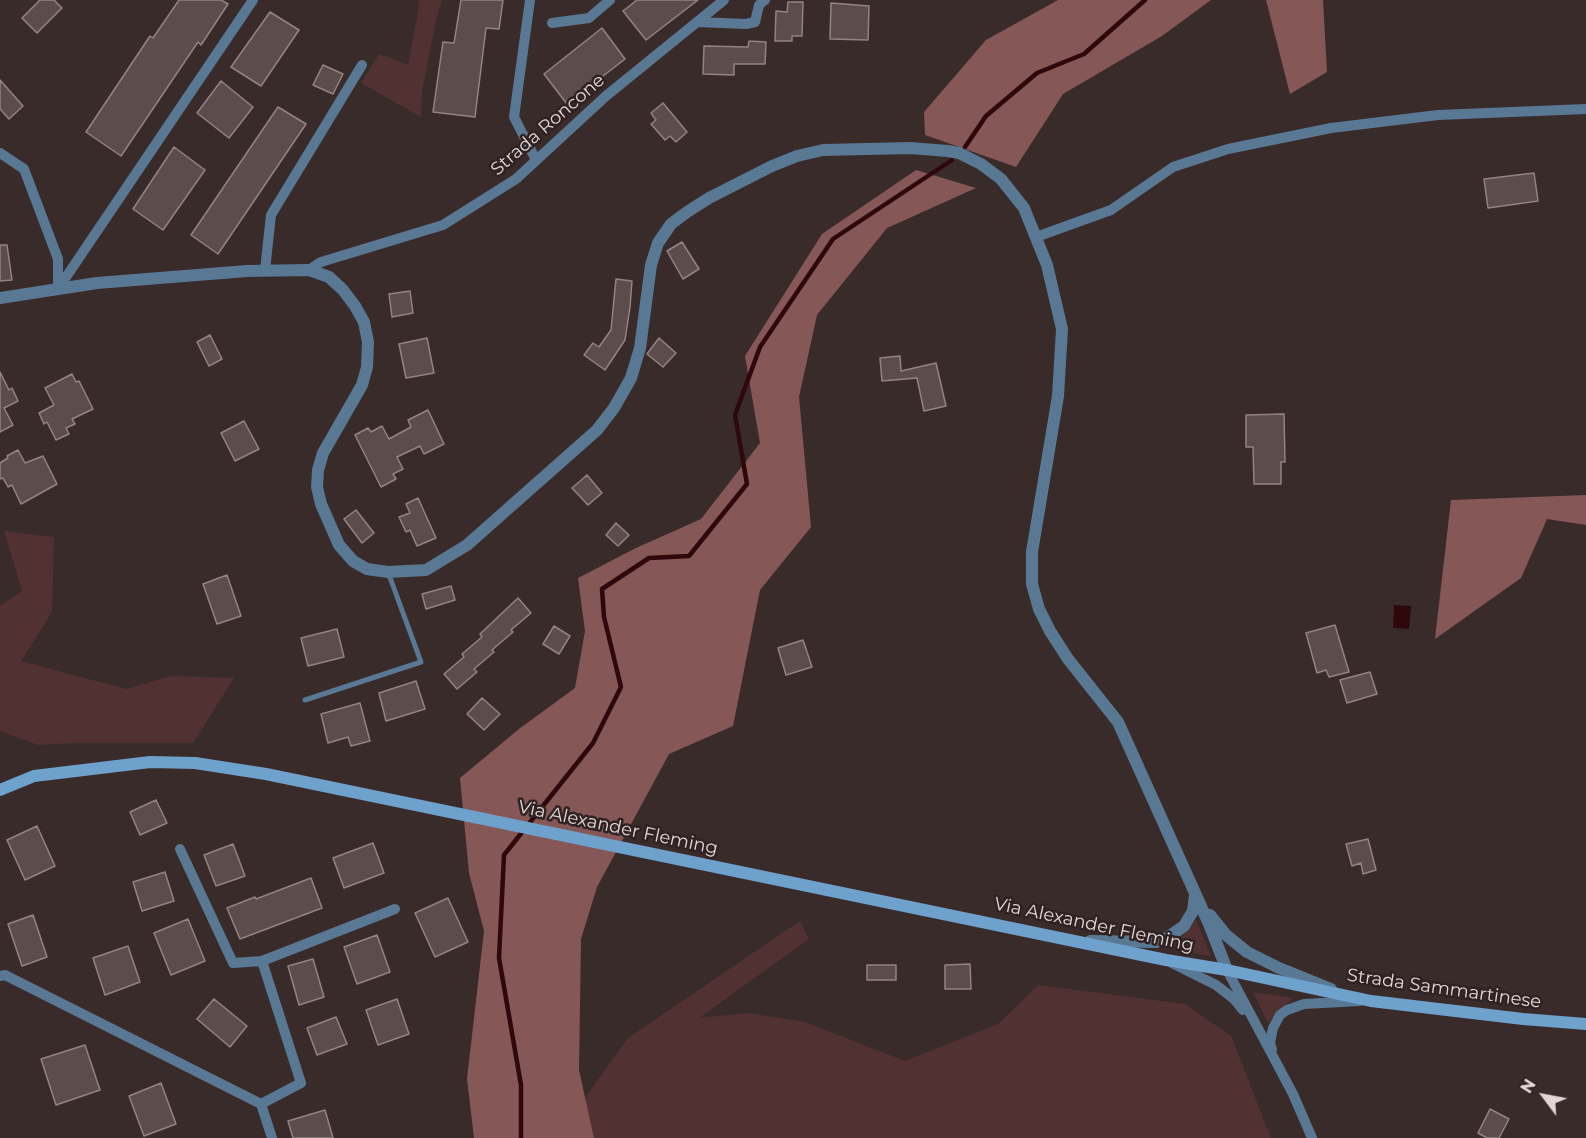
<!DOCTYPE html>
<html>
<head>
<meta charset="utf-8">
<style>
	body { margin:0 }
	#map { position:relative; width:1586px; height:1138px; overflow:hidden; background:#3a2b2b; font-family:Montserrat,sans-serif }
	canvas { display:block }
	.north { position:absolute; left:1514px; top:1066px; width:60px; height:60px; -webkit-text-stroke:4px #302222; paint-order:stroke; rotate:302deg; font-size:16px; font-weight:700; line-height:24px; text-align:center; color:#e0d6d6 }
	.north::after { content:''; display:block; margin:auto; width:21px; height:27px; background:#e0d6d6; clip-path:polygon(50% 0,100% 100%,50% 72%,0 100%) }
</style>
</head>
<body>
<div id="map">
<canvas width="1586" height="1138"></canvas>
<div class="north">N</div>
</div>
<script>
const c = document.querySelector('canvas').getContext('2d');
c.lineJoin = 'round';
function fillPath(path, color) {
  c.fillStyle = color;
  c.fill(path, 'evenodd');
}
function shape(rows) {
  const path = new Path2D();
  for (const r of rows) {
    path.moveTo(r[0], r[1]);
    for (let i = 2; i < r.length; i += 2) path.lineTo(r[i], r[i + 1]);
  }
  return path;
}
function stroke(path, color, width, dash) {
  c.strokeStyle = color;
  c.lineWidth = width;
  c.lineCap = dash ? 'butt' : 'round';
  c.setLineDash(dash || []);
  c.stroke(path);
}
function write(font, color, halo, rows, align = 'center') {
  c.font = font + ' Montserrat,sans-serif';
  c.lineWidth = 5;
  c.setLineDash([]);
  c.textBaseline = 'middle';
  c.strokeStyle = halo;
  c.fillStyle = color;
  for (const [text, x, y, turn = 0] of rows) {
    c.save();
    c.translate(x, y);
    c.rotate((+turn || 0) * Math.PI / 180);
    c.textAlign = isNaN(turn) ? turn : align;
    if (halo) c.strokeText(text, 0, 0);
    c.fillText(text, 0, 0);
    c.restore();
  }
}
fillPath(shape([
	[418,0,442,0,436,20,422,92,421,117,361,83,379,54,408,65,419,7],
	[4,531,54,537,52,612,21,661,126,689,172,676,234,678,193,743,73,743,38,745,0,731,0,606,22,591],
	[1196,920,1211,956,1165,948,1181,939],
	[800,921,809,939,699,1018,748,1013,805,1022,905,1061,998,1024,1038,985,1185,1004,1231,1036,1271,1138,594,1138,585,1098,628,1038],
	[1253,992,1294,998,1279,1010,1268,1023]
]), '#523132');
fillPath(shape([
	[1058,0,1211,0,1162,36,1063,94,1016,167,925,135,924,112,986,40],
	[1266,0,1323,0,1327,72,1290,94],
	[916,170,976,188,887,228,817,315,799,397,811,527,760,590,733,726,669,754,597,887,581,939,579,1070,594,1138,474,1138,467,1079,484,931,469,873,460,778,519,729,575,688,585,631,578,578,636,548,701,519,760,443,745,356,822,234],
	[1586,495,1586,525,1547,519,1521,578,1435,639,1451,500]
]), '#865757');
fillPath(shape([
	[1394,605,1411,606,1409,629,1393,628]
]), '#2f080c');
stroke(shape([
	[965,147,986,116,1037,73,1084,54,1145,0],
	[521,1138,521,1085,499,958,504,855,593,743,621,687,604,617,602,589,649,558,689,556,747,484,735,415,760,347,833,239,952,160]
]), '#2f080c', 4.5);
const building = shape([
	[40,0,54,0,62,8,37,33,22,18,40,0],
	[179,0,221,0,228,4,201,45,198,42,121,156,86,132,150,36,153,38,179,0],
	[461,0,503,0,499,29,486,28,475,117,433,112,443,42,454,43,461,0],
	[637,0,698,0,646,40,623,11,637,0],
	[788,2,803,2,802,36,792,36,792,41,775,41,776,11,787,12,788,2],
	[831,3,869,6,868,40,830,39,831,3],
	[270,12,299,30,261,86,231,67,270,12],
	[602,28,625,59,567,104,544,74,602,28],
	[749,41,766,42,765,64,734,64,734,75,703,74,704,46,748,47,749,41],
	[323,65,343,74,333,94,313,85,323,65],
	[0,80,23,106,9,119,0,109,0,80],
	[221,81,253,107,229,138,197,113,221,81],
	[663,103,687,132,676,142,670,136,665,140,651,124,656,120,651,113,663,103],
	[278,107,306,124,218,254,191,235,278,107],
	[174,147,205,170,163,230,133,209,174,147],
	[1534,173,1538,201,1488,208,1484,179,1534,173],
	[682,242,699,269,683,279,667,251,682,242],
	[0,245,7,245,12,280,0,281,0,245],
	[616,279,632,281,630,307,625,340,605,370,584,355,593,343,599,347,611,330,616,279],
	[410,291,413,313,392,317,389,294,410,291],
	[210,335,222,359,209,366,197,342,210,335],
	[427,338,434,373,406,378,399,344,427,338],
	[659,338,676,353,663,367,647,354,659,338],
	[900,356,901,371,936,363,946,406,924,411,917,378,882,381,880,358,900,356],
	[0,372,9,390,12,388,18,401,4,408,13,425,0,432,0,372],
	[72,374,76,382,79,381,93,409,72,419,75,424,66,428,69,434,56,440,47,422,44,424,39,413,54,405,45,388,72,374],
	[428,410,444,444,424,454,420,446,397,457,403,469,393,474,396,479,381,487,355,435,368,428,371,432,382,426,389,439,411,427,408,420,428,410],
	[1284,414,1285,462,1281,462,1281,484,1254,484,1253,447,1246,447,1246,415,1284,414],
	[244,421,259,449,235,461,221,433,244,421],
	[18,450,25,463,43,456,57,484,21,504,12,485,8,487,3,478,0,479,0,463,8,458,7,456,18,450],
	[587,475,602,493,588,505,572,488,587,475],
	[418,498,436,538,417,546,410,530,406,532,399,517,410,513,406,504,418,498],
	[356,510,374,533,362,543,344,519,356,510],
	[616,523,629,535,618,546,606,535,616,523],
	[227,575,241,616,217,624,203,584,227,575],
	[451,586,455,600,426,609,422,594,451,586],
	[518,598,531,613,511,630,513,632,492,650,494,652,474,669,477,672,457,689,444,674,464,657,462,654,482,637,480,634,518,598],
	[1335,625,1349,672,1329,677,1326,670,1317,673,1306,633,1335,625],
	[554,626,570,636,559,654,543,644,554,626],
	[337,629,344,657,308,666,301,638,337,629],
	[803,640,812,667,786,675,778,648,803,640],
	[1370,672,1377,694,1347,703,1340,680,1370,672],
	[416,681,425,709,386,721,379,693,416,681],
	[482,698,500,714,484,730,467,714,482,698],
	[360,703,370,741,351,746,348,737,328,743,321,714,360,703],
	[156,800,167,823,140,835,130,812,156,800],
	[37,826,55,866,25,880,7,840,37,826],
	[1368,839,1376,870,1363,874,1361,863,1352,866,1346,844,1368,839],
	[373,843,384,873,344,888,333,858,373,843],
	[233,844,245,876,216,886,204,855,233,844],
	[165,872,174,901,142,911,133,882,165,872],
	[311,878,322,908,240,939,227,908,255,897,256,899,311,878],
	[448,898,468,942,435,957,415,913,448,898],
	[33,915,47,957,22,966,8,924,33,915],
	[188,919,205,961,171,975,154,933,188,919],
	[377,935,390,972,357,984,344,947,377,935],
	[128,946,140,982,105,995,93,958,128,946],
	[313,959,324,997,299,1005,288,966,313,959],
	[970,964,971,989,945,989,945,965,970,964],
	[867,965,896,965,896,980,867,980,867,965],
	[214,999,247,1026,230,1047,197,1019,214,999],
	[397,999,409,1034,378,1045,366,1010,397,999],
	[336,1017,347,1044,317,1055,307,1028,336,1017],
	[85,1045,100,1090,56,1105,41,1059,85,1045],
	[161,1083,176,1124,144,1136,129,1096,161,1083],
	[1490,1109,1509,1119,1499,1138,1487,1138,1478,1133,1490,1109],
	[325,1110,333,1138,293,1138,288,1121,325,1110]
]);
fillPath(building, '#5d4c4c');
stroke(building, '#958383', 1.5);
stroke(shape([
	[305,700,421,662,388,572]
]), '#597893', 5);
stroke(shape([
	[530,0,514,117,536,160],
	[697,22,746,24,755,22,759,5,765,0],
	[552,23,589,18,610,0],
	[0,153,24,169,58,259,58,289],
	[1036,237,1111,210,1173,167,1228,149,1331,128,1438,115,1586,109],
	[265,270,271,215,362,65],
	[309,270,321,262,443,225,516,179,606,96,724,0],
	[58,289,253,0],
	[180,849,233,963,262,961,395,909],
	[1172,963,1216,985,1234,999,1243,1010],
	[1227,970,1293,1094,1312,1138],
	[0,976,5,975,261,1104,301,1083,262,961],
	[1272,1050,1270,1043,1273,1028,1280,1015,1287,1010,1304,1004,1360,1001],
	[261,1104,272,1138]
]), '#597893', 10);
stroke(shape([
	[0,298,97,283,247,271,309,270,329,277,343,290,355,306,364,322,368,342,367,367,362,385,323,453,318,470,317,487,321,504,339,545,353,561,367,569,388,572,426,570,467,545,597,430,614,408,631,378,640,348,651,265,658,243,671,224,687,212,709,198,772,166,797,156,823,150,910,148,948,151,959,153,981,164,1001,179,1024,208,1047,265,1062,329,1058,396,1032,552,1032,584,1039,609,1050,631,1068,659,1118,722,1209,924,1227,970],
	[1210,915,1226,935,1247,952,1279,968,1331,989],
	[1090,941,1156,942,1164,940,1184,926,1193,911,1195,895]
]), '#597893', 12);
stroke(shape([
	[0,790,34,776,150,762,195,763,266,774,1166,960,1227,970,1371,1001,1523,1019,1586,1024]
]), '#6ea1cc', 12);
write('18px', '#e0d6d6', '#302222', [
	["Strada Roncone",548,125,-41],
	["Via Alexander Fleming",618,828,12],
	["Via Alexander Fleming",1094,925,12],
	["Strada Sammartinese",1444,989,8]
]);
</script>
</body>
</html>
